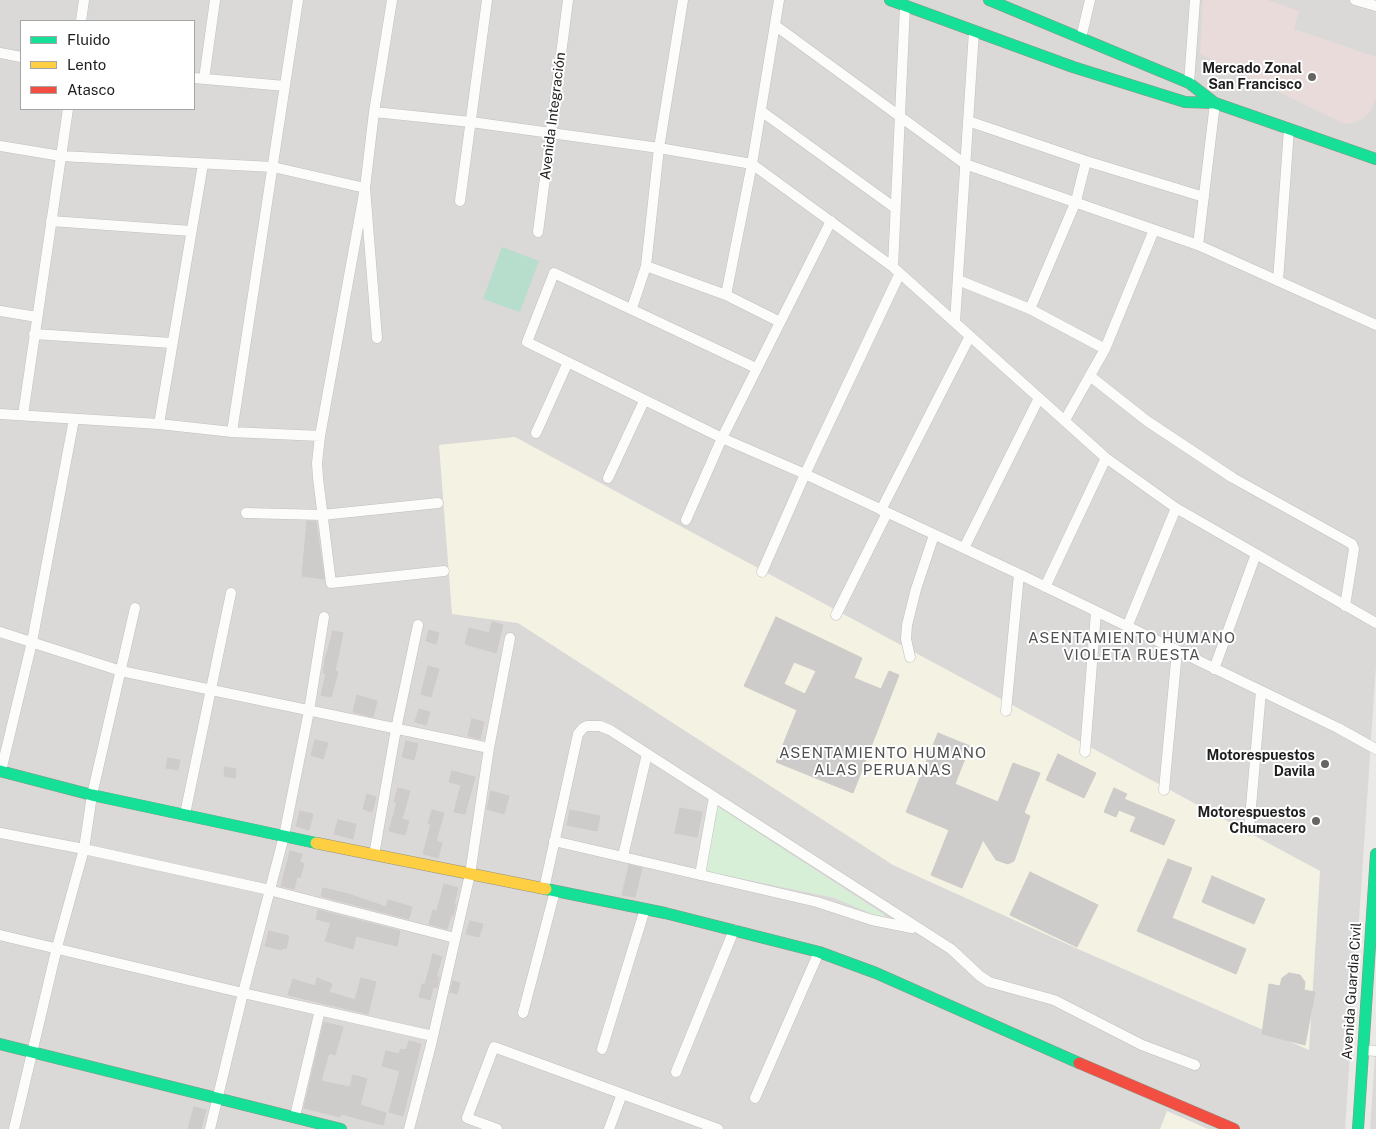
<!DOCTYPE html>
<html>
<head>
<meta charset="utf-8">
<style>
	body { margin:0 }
	#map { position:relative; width:1376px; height:1129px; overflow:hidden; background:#ebe9e7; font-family:"Public Sans",sans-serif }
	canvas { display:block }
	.legend { position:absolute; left:20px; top:20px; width:175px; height:90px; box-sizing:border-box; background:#fff; border:1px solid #a5a5a5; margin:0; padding:6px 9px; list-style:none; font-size:15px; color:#1e1e1e }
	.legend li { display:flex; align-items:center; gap:10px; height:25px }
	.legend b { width:25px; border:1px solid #a5a5a5 }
</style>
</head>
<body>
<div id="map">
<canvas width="1376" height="1129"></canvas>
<ul class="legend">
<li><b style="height:6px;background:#16e098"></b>Fluido</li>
<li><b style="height:6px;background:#ffcf43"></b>Lento</li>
<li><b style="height:6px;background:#f24e42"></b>Atasco</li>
</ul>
</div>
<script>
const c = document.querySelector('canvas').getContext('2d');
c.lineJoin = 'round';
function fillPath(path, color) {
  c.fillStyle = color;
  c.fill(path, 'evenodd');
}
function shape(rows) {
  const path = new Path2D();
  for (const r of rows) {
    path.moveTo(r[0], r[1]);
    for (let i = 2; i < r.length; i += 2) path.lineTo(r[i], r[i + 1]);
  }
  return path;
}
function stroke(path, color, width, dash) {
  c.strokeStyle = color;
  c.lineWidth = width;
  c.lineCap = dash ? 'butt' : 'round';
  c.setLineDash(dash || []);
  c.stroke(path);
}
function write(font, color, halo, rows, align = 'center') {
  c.font = font + ' "Public Sans",sans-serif';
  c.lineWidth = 4;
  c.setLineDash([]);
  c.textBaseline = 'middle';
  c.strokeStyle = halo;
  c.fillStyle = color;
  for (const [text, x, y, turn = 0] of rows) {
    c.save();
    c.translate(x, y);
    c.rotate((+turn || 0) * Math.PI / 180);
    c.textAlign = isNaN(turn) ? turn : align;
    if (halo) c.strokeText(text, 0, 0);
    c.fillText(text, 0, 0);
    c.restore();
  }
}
fillPath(shape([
	[0,0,1376,0,1376,666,1345,1129,0,1129],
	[21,21,194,21,194,109,21,109],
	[1376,1041,1376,1129,1370,1129]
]), '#dbd9d8');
fillPath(shape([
	[1203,0,1267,0,1299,11,1294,29,1376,57,1376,98,1371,110,1364,118,1353,123,1345,124,1200,54]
]), '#e8dbda');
fillPath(shape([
	[515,437,1320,871,1309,1050,1078,949,893,865,518,623,452,614,439,445],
	[1167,1111,1208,1129,1160,1129]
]), '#f4f3e3');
fillPath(shape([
	[717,806,885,915,884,919,834,898,705,871]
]), '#d7eed7');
fillPath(shape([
	[502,247,539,261,520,312,483,299]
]), '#b7ddcd');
const building = shape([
	[307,521,316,522,324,579,302,576,307,521],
	[776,617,862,658,854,678,881,689,889,671,899,675,853,793,776,762,797,710,744,686,776,617],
	[794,662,816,671,805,694,784,684,794,662],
	[492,622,503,625,496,653,465,644,469,628,489,633,492,622],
	[429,630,439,633,436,644,426,641,429,630],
	[333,631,343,633,335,671,338,672,331,697,321,695,326,674,323,673,325,660,333,631],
	[428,666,439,669,431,697,421,694,428,666],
	[357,695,377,701,373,717,353,712,357,695],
	[419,709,430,712,426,725,415,722,419,709],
	[472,719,484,722,480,739,468,736,472,719],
	[938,733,970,746,955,784,998,802,1013,763,1040,773,1024,813,1030,816,1014,861,1008,864,996,860,983,840,962,888,931,875,949,830,906,812,938,733],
	[315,740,328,743,323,759,311,755,315,740],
	[406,741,418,744,414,760,402,757,406,741],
	[1058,754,1096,773,1084,798,1046,780,1058,754],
	[168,758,180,760,178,770,166,768,168,758],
	[225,767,236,769,235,778,224,776,225,767],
	[452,771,475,777,465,814,454,812,461,785,449,782,452,771],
	[398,788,410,791,402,819,409,821,405,835,389,831,397,802,394,802,398,788],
	[1114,788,1127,794,1124,799,1175,820,1164,845,1130,831,1136,817,1119,810,1116,817,1104,812,1114,788],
	[491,791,509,796,504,814,487,809,491,791],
	[367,794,376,797,372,812,363,809,367,794],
	[680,808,702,812,697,837,675,833,680,808],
	[432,810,444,813,436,841,442,843,438,858,423,854,431,824,428,824,432,810],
	[570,810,600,816,597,831,567,825,570,810],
	[300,811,313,814,309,830,296,826,300,811],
	[338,820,356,824,353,839,334,834,338,820],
	[290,851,302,854,300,862,304,864,300,878,297,877,294,889,281,886,290,851],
	[1168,859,1192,868,1172,918,1246,949,1236,974,1137,931,1168,859],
	[629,865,642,868,635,897,622,895,629,865],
	[1030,872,1098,905,1077,947,1010,915,1030,872],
	[1212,876,1265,899,1254,924,1202,902,1212,876],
	[444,884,458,888,454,904,456,904,453,916,451,915,447,929,429,924,433,910,437,911,444,884],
	[323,888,348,894,386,907,388,900,402,904,412,907,409,919,321,896,323,888],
	[318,910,400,931,397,946,356,936,353,949,325,941,331,923,316,919,318,910],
	[470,921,483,924,479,937,466,934,470,921],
	[269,931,289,936,286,949,283,948,282,950,265,946,269,931],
	[433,954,442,957,436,977,439,977,437,988,433,987,430,1000,419,997,422,984,425,984,433,954],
	[1289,973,1300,975,1305,982,1304,990,1315,992,1305,1045,1262,1034,1269,984,1280,986,1282,978,1289,973],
	[317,978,332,984,329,992,355,1000,361,978,376,982,368,1014,288,995,293,979,315,986,317,978],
	[453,981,460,983,457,994,450,992,453,981],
	[324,1022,343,1027,335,1055,329,1053,321,1081,350,1087,353,1075,367,1079,360,1105,386,1113,383,1125,341,1114,340,1117,304,1108,324,1022],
	[409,1041,421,1044,403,1116,389,1112,400,1071,382,1066,386,1051,399,1054,401,1049,406,1050,409,1041],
	[194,1107,206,1110,201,1129,188,1129,194,1107]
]);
fillPath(building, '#ceccca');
stroke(building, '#cecbc9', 1);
const street = shape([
	[392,0,374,112,365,188,320,436,317,463,318,478,331,583,444,571],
	[1355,0,1376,6],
	[81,21,84,0],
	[776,26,965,164,1198,245,1376,325],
	[1081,38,1090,0],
	[0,53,21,57],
	[194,78,285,86],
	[204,79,215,0],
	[1189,83,1195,0],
	[761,111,895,208],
	[374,112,471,122,551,133,659,148,752,164,893,267,1106,458,1176,508,1376,623],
	[968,121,1086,161,1204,197],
	[0,146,61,156,273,167,365,188,377,338],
	[460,201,487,0],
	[51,221,191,231],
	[538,232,568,0],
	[1198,245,1215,103],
	[646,266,726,295,780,322],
	[893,267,905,6],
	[958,280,1030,309,1105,349],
	[1278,281,1289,129],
	[726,295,752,164,779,0],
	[632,308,646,266,659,148,683,0],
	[1030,309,1076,201,1086,161],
	[0,311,37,317],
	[955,322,974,31],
	[34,334,172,343],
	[756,368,554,273,527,342,722,438,805,474,1019,574,1338,728,1376,749],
	[1090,376,1147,421,1233,478,1352,544,1354,549,1345,606],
	[0,414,159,424,232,432,320,436],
	[23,415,68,109],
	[1065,420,1105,349,1154,230],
	[159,424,203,164],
	[232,432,298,0],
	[536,433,568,362],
	[608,478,644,401],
	[881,510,970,336],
	[246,513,322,515,438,503],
	[686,520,722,438,831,221],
	[964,548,1039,398],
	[762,572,805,474,900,273],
	[1045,587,1106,458],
	[836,615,887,513],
	[1127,627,1176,508],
	[0,632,121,671,489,748],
	[910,657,906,639,907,625,916,589,934,535],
	[1214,669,1256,554],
	[1006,711,1019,574],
	[1085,752,1096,612],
	[1,771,32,642,74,419],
	[1164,790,1177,651],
	[185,814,231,593],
	[1249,830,1261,691],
	[0,833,84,849,265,889,455,938],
	[554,841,817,902,872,920,912,928],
	[374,855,396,729,418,625],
	[623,856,647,754],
	[700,875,714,797],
	[544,889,578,734,583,728,587,726,600,726,610,730,951,949,980,976,989,982,1054,1000,1142,1045,1195,1065],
	[0,935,243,993,433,1036],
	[523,1013,555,891],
	[602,1049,645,909],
	[1363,1050,1376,1051],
	[676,1072,734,930],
	[755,1098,819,952],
	[295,1116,320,1010],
	[14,1129,57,947,84,849,92,795,135,608],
	[210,1129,243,993,284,836,309,711,324,617],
	[409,1129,431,1045,470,874,489,748,510,638],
	[497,1129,467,1118,494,1047,718,1129],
	[609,1129,622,1094]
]);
const fast = shape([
	[890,0,1073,67,1185,102,1215,103],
	[989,0,1189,83,1215,103,1376,159],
	[0,771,92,795,316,843],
	[546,889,665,913,819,952,876,973,1079,1063],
	[0,1044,341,1129],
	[1358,1129,1376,854]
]);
const slow = shape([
	[316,843,546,889]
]);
const jam = shape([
	[1079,1063,1234,1129]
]);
stroke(street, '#c1c0bf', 11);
stroke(fast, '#929281', 12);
stroke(slow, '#929281', 12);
stroke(jam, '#929281', 12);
stroke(street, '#fcfcfb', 10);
stroke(fast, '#16e098', 11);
stroke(slow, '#ffcf43', 11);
stroke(jam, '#f24e42', 11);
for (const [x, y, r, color] of [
	[1312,77,5,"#666564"],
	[1325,764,5,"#666564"],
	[1316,821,5,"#666564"]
]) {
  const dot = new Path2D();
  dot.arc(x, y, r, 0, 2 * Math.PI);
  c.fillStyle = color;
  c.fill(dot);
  stroke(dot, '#fff', 2);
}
write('bold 14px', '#1e1e1e', '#fff', [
	["Mercado Zonal",1302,69],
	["San Francisco",1302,85],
	["Motorespuestos",1315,756],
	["Davila",1315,772],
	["Motorespuestos",1306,813],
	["Chumacero",1306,829]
], 'right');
write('14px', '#1e1e1e', '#fff', [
	["Avenida Integración",553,116,-83],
	["Avenida Guardia Civil",1352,991,-86]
]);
c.letterSpacing = '1px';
write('15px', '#515151', '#fff', [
	["ASENTAMIENTO HUMANO",1132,638],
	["VIOLETA RUESTA",1132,655],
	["ASENTAMIENTO HUMANO",883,753],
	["ALAS PERUANAS",883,770]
]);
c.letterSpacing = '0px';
</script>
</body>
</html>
